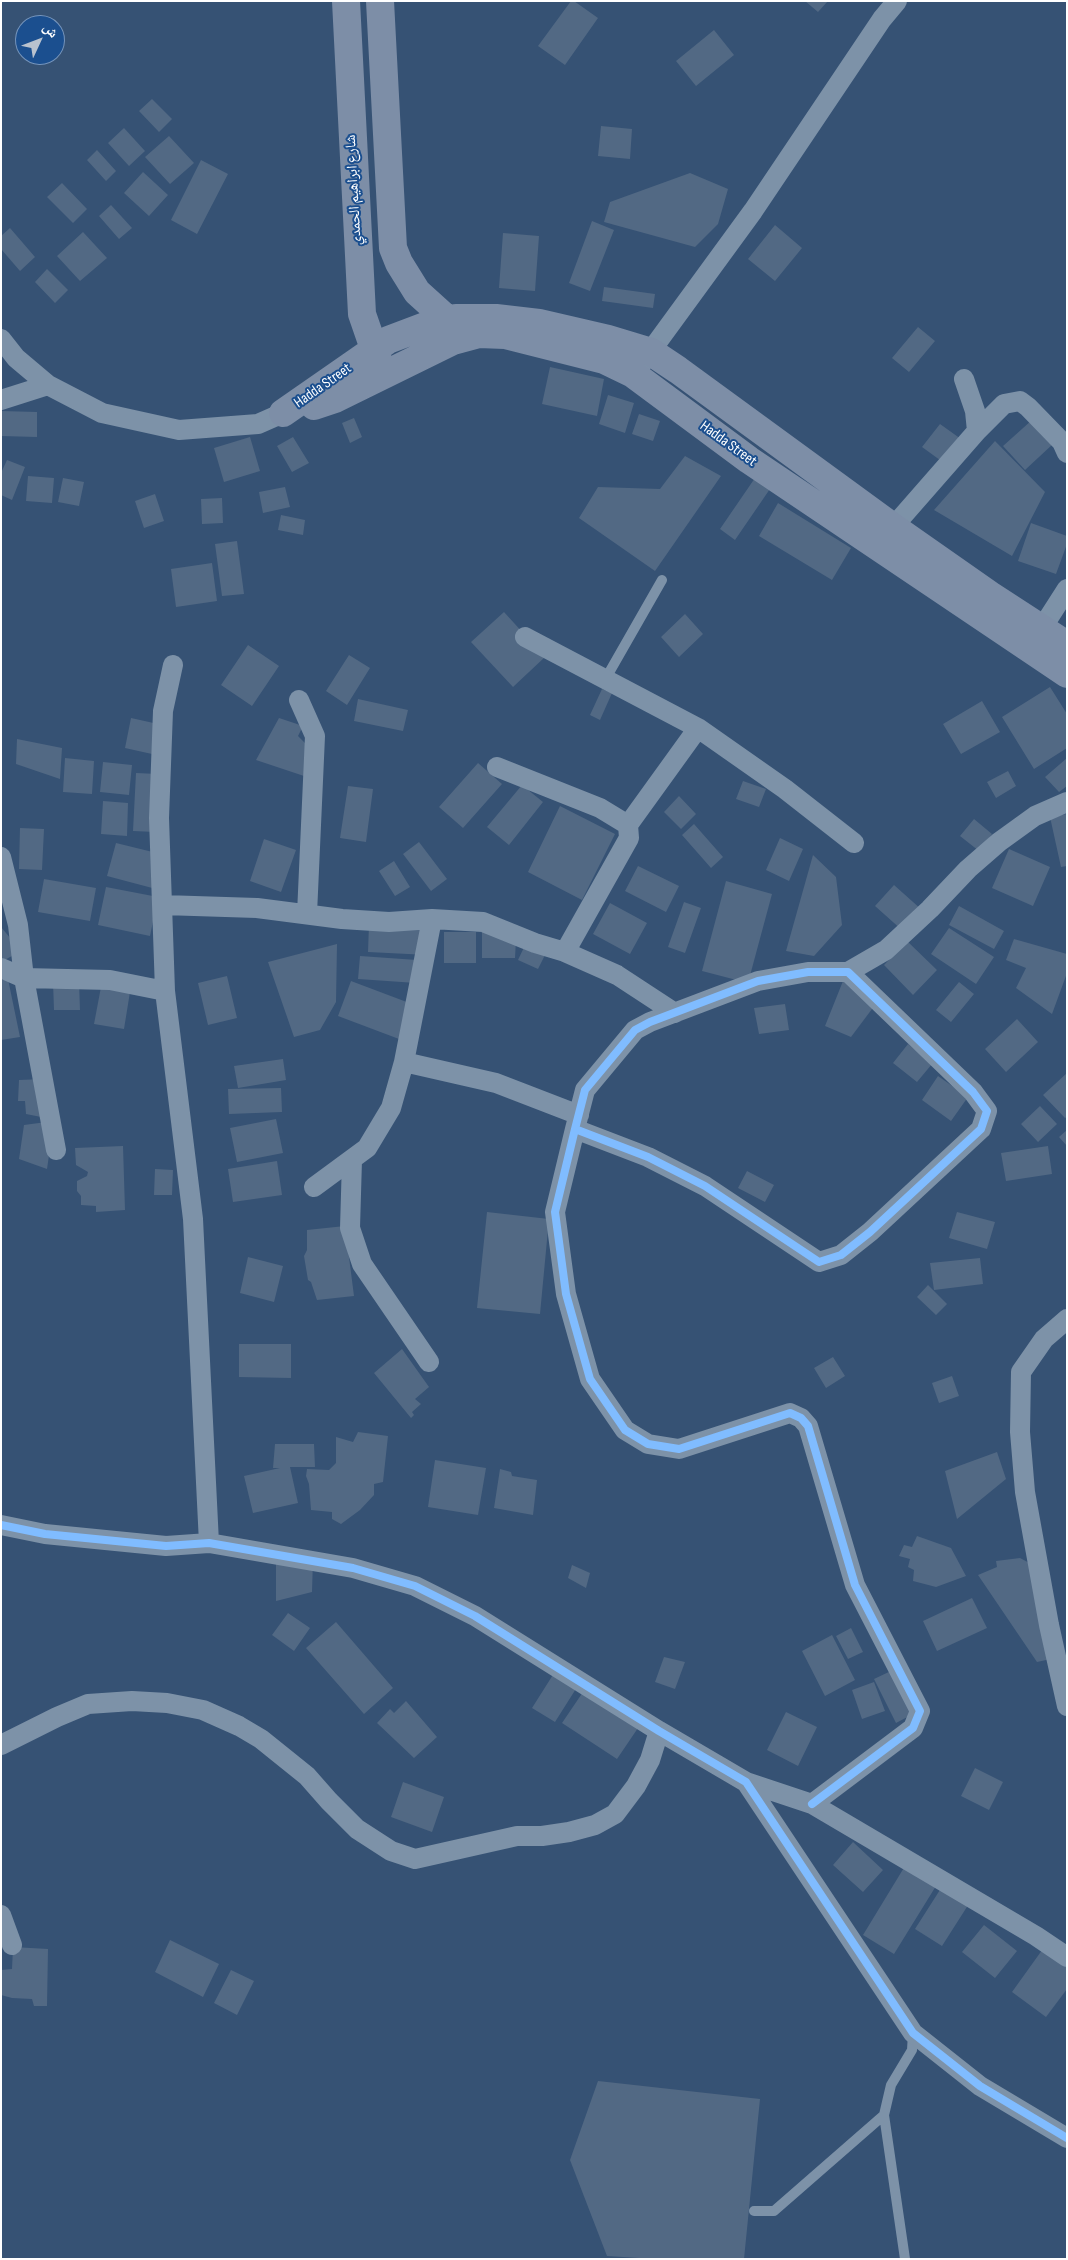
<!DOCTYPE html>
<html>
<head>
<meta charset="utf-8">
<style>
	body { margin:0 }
	#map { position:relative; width:1068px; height:2260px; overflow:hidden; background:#365274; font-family:"Sofia Sans Condensed","Noto Naskh Arabic",sans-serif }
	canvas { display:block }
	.frame { position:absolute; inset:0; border:2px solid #fff; pointer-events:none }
	.north { position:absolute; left:15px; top:15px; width:50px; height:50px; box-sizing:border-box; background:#1b4f8f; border:1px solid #7695bc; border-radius:50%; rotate:47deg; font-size:14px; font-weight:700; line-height:20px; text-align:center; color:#fff }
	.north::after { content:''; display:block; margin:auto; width:18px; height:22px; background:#b9c2ce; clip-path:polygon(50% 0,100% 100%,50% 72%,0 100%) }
</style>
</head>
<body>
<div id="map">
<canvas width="1068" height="2260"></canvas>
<div class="frame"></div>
<div class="north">ش</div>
</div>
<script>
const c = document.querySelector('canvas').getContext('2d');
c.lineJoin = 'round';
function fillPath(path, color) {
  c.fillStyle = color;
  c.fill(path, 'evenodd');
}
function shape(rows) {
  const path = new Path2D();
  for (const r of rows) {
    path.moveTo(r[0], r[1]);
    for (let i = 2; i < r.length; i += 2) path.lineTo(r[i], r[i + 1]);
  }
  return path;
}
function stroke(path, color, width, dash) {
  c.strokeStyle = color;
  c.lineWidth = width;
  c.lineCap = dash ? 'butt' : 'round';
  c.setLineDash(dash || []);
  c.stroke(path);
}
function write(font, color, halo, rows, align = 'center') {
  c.font = font + ' "Sofia Sans Condensed","Noto Naskh Arabic",sans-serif';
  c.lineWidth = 4;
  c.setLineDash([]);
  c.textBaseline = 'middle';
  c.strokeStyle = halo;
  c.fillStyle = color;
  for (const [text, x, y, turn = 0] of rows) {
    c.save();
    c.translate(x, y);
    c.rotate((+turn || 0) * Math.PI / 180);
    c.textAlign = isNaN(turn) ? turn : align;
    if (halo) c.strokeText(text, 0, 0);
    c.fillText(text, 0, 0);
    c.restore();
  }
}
fillPath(shape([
	[571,1,574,1,598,18,565,65,538,46],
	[805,1,828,1,818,12],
	[714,30,734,55,696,86,676,61],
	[152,99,172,119,159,132,139,111],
	[601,126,632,129,630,159,598,156],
	[124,128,145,151,129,166,108,143],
	[169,136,194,163,170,184,145,157],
	[97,150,116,171,106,181,87,160],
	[201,160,228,174,197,234,171,220],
	[143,172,168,195,149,216,124,193],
	[690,173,728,189,718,224,695,247,604,222,610,202],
	[62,183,87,209,73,223,47,197],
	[111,205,132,228,119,239,99,216],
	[592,221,614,230,590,291,569,283],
	[775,225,802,248,775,281,748,259],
	[10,228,35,257,20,271,1,249,1,236],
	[83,232,107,258,80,281,57,256],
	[503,233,539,236,535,291,499,288],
	[47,269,68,290,55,303,35,282],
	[604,287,655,294,653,308,602,301],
	[918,327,935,341,909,372,892,358],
	[550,367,604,379,597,416,542,404],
	[608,395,634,403,625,433,599,424],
	[1,411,37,412,37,437,1,436],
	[639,414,660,421,653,441,632,434],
	[354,418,362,437,350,443,342,423],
	[1032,420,1053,444,1025,470,1003,446],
	[940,424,961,439,944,463,922,447],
	[250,437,260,471,224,482,214,448],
	[293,437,309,463,292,472,277,446],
	[995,441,1045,492,1012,556,934,510],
	[685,456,721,476,655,571,579,518,598,487,660,489],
	[7,460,25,467,12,500,1,495,1,473],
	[757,475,772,486,735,540,720,529],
	[28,476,54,478,52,503,26,501],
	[63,478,84,482,79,506,58,502],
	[285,487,290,507,263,513,259,492],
	[155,494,164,521,144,528,135,501],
	[222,498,223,523,202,524,201,499],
	[778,503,851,548,832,580,759,536],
	[281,515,305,520,303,535,278,530],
	[1031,523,1067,536,1067,544,1056,574,1018,561],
	[237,541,244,594,222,596,215,544],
	[212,563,217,601,176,607,171,569],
	[504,612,545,657,513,687,471,642],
	[685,614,703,634,679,657,661,637],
	[248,645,279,666,252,706,221,685],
	[349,655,370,668,347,705,326,691],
	[1050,687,1067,714,1067,748,1034,769,1002,717],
	[602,689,612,693,600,720,590,715],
	[358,699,408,710,403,731,354,721],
	[982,701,1000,732,961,754,943,724],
	[131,718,167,726,161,756,125,748],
	[279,718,303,726,298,736,311,749,304,776,256,760],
	[17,739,62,748,60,779,16,764],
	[65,758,94,761,92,794,63,792],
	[1067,758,1067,786,1059,792,1045,777],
	[103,762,132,765,129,795,100,792],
	[478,763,502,784,463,828,439,807],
	[1008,771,1016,786,996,798,987,782],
	[136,773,158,774,155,832,133,831],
	[743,781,766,789,759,807,736,799],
	[522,785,543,802,509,845,487,827],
	[348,786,373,789,366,842,340,838],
	[679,796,696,814,681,829,664,812],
	[103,801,128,803,127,836,101,834],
	[560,806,615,834,582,900,528,872],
	[1067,814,1067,866,1061,867,1050,817],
	[974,819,992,834,979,851,960,836],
	[694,824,723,857,711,868,682,835],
	[20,828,44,829,42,870,19,869],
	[780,838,803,849,789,881,766,870],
	[264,839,296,850,281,892,250,881],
	[419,842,447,879,431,891,403,854],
	[116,843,165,855,156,889,107,876],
	[1009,849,1050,867,1033,906,992,888],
	[813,855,836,877,842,925,814,956,786,951],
	[394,861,410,887,395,896,379,871],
	[638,866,679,886,666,912,625,891],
	[44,879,96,888,90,921,38,912],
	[726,881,772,894,748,983,702,971],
	[894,885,922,910,903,931,875,906],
	[106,887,158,897,150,936,98,925],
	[684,902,701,908,685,953,668,947],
	[610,903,647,923,630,954,593,934],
	[959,906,1004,931,994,949,949,925],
	[369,925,429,927,428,955,368,952],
	[1,927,21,951,1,962],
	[949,928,994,957,976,984,931,954],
	[482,931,516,940,515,958,482,958],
	[444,932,476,932,476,963,444,963],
	[1014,939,1067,954,1067,973,1052,1014,1016,988,1026,968,1006,960],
	[907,941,937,970,913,995,884,965],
	[526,943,546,953,538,969,518,960],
	[337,944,336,1002,320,1030,294,1037,268,962],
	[360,956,417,960,416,983,358,979],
	[227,976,237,1018,208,1025,198,983],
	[8,979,20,1037,1,1040,1,980],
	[79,981,80,1010,54,1010,53,982],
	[351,981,412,1004,399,1039,338,1016],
	[843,981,875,1005,851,1037,825,1026],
	[959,982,974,994,951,1022,936,1010],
	[101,987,130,992,124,1029,94,1024],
	[785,1004,789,1030,759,1034,754,1008],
	[1017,1019,1038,1042,1006,1072,985,1049],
	[908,1044,932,1064,917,1082,893,1063],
	[283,1059,286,1080,238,1088,234,1066],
	[1067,1073,1067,1117,1065,1118,1043,1095],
	[938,1076,968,1097,951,1121,922,1100],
	[44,1079,41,1117,26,1114,25,1101,18,1101,19,1080],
	[281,1088,282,1112,229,1114,228,1089],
	[1040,1106,1057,1124,1038,1142,1021,1124],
	[276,1119,283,1153,237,1162,230,1128],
	[54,1121,47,1169,19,1159,24,1125],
	[1067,1130,1067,1146,1059,1137],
	[123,1146,125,1210,96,1212,96,1206,81,1205,81,1196,77,1191,77,1181,87,1176,88,1172,76,1165,75,1148],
	[1048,1146,1052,1174,1006,1181,1001,1153],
	[277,1161,282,1195,233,1202,228,1169],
	[155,1169,173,1170,172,1195,154,1195],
	[747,1171,774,1185,765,1202,738,1188],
	[487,1212,549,1219,540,1314,477,1308],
	[957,1212,995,1222,987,1249,949,1238],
	[345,1226,354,1296,317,1300,311,1282,308,1280,304,1256,307,1250,307,1230],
	[248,1257,283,1266,274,1302,240,1293],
	[980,1258,983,1284,934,1290,930,1263],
	[928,1285,947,1304,936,1315,917,1297],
	[239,1344,291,1344,291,1378,239,1377],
	[402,1349,429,1387,415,1399,421,1404,412,1412,414,1415,411,1418,374,1373],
	[833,1357,845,1376,826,1388,814,1368],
	[952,1376,959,1396,939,1403,932,1383],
	[358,1432,388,1436,383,1482,374,1484,374,1495,360,1510,341,1524,332,1519,332,1512,311,1510,309,1484,306,1476,307,1469,329,1470,336,1463,336,1437,353,1442],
	[275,1444,314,1444,315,1467,290,1467,298,1503,253,1513,244,1476,280,1468,273,1468],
	[997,1452,1006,1479,957,1519,945,1471],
	[435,1460,486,1468,478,1515,428,1507],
	[500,1469,511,1472,512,1476,537,1480,533,1515,494,1508],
	[917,1536,951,1548,966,1576,936,1587,913,1581,914,1570,908,1567,910,1559,899,1556,904,1545,912,1547],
	[1020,1558,1037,1567,1060,1657,1037,1662,978,1575,997,1567,996,1561],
	[313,1559,312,1592,276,1601,276,1562],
	[572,1565,590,1573,586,1588,568,1578],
	[972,1598,987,1628,937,1651,923,1621],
	[288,1613,310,1628,294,1651,272,1635],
	[336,1622,393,1688,364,1714,306,1648],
	[851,1628,863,1652,848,1659,836,1636],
	[832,1635,855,1680,825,1696,802,1651],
	[664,1657,685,1662,675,1689,655,1682],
	[556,1670,579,1684,555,1722,532,1708],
	[893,1670,915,1713,896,1723,874,1679],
	[874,1682,885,1711,862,1719,852,1690],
	[583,1692,638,1728,617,1759,562,1723],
	[406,1701,437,1737,414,1758,377,1723,390,1709,394,1713],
	[786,1712,817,1727,798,1766,767,1750],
	[975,1768,1003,1782,989,1810,961,1796],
	[403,1782,444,1797,432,1832,391,1817],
	[853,1842,883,1870,863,1892,833,1865],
	[905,1866,936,1886,894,1954,863,1935],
	[945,1882,972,1899,942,1946,915,1929],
	[984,1925,1017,1951,995,1978,962,1952],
	[170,1940,219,1964,203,1997,155,1972],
	[1045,1946,1067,1963,1067,1989,1046,2017,1012,1992],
	[13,1947,48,1949,47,2006,34,2006,32,1999,12,1998,1,1995,1,1970,12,1969],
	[231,1970,254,1981,237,2015,214,2003],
	[598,2081,760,2099,744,2259,655,2259,607,2256,570,2160]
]), '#526984');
stroke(shape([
	[606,678,662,580],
	[754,2211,774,2211,884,2115],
	[905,2259,884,2115,891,2085,912,2050,913,2033]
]), '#7d92a8', 10);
stroke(shape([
	[1,339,16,358,48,385,102,413,179,430,258,424,283,413],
	[642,363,753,211,882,19,897,1],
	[1,400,48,385],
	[977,431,1004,404,1020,401,1028,407,1062,442,1067,453],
	[893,527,977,431,975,411,964,379],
	[1042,628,1067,589],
	[525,637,698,728,785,789,854,843],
	[173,665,163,711,159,818,165,991,193,1219,209,1543],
	[299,700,315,736,307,914],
	[497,767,600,808,628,825,629,838,565,952,535,943,483,922,432,919,404,1062,496,1083,579,1115],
	[628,825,698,728],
	[1,857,18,925,24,978,110,980,165,991],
	[163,905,257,908,342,919,389,922,432,919],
	[565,952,617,975,675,1013],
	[1,968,24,978,56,1150],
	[848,972,886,950,930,909,968,869,999,842,1035,816,1067,802],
	[575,1129,648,1157,705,1186,819,1262,841,1255,870,1232,981,1129,987,1111,973,1092,848,972,808,972,758,981,650,1022,635,1030,585,1090,575,1129,555,1212,566,1294,590,1379,625,1430,648,1444,679,1449,790,1413,801,1418,808,1426,855,1585,920,1711,913,1728,812,1804],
	[352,1160,350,1228,362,1264,429,1362],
	[314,1187,367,1148,391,1108,404,1062],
	[1067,1319,1044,1339,1021,1372,1020,1432,1025,1492,1049,1625,1067,1706],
	[1,1525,45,1534,166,1546,209,1543,353,1568,415,1586,475,1616,659,1731,746,1782,913,2033,980,2086,1067,2138],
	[1,1745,57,1717,88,1704,132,1701,167,1703,203,1710,239,1726,261,1739,307,1776,329,1801,357,1829,391,1851,415,1859,517,1836,542,1836,569,1832,595,1825,615,1814,636,1786,650,1760,659,1731],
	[746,1782,812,1804,1036,1936,1067,1957],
	[1,1915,12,1945]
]), '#7d92a8', 20);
stroke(shape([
	[346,1,362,314,380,366],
	[380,1,393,248,399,263,417,292,448,320],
	[314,406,335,399,453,341,479,334,505,335,604,360,633,374,749,460,1067,674],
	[283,413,388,340,433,323,456,318,496,318,539,323,608,339,651,352,678,370,893,527,990,595,1067,645]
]), '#7d8ea7', 28);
stroke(shape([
	[575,1129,648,1157,705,1186,819,1262,841,1255,870,1232,981,1129,987,1111,973,1092,848,972,808,972,758,981,650,1022,635,1030,585,1090,575,1129,555,1212,566,1294,590,1379,625,1430,648,1444,679,1449,790,1413,801,1418,808,1426,855,1585,920,1711,913,1728,812,1804],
	[1,1525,45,1534,166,1546,209,1543,353,1568,415,1586,475,1616,659,1731,746,1782,913,2033,980,2086,1067,2138]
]), '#80bcff', 8);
write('15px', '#fff', '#1b4f8f', [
	["شارع ابراهيم الحمدي",354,190,-93],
	["Hadda Street",323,386,-35],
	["Hadda Street",728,444,36]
]);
</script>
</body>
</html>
